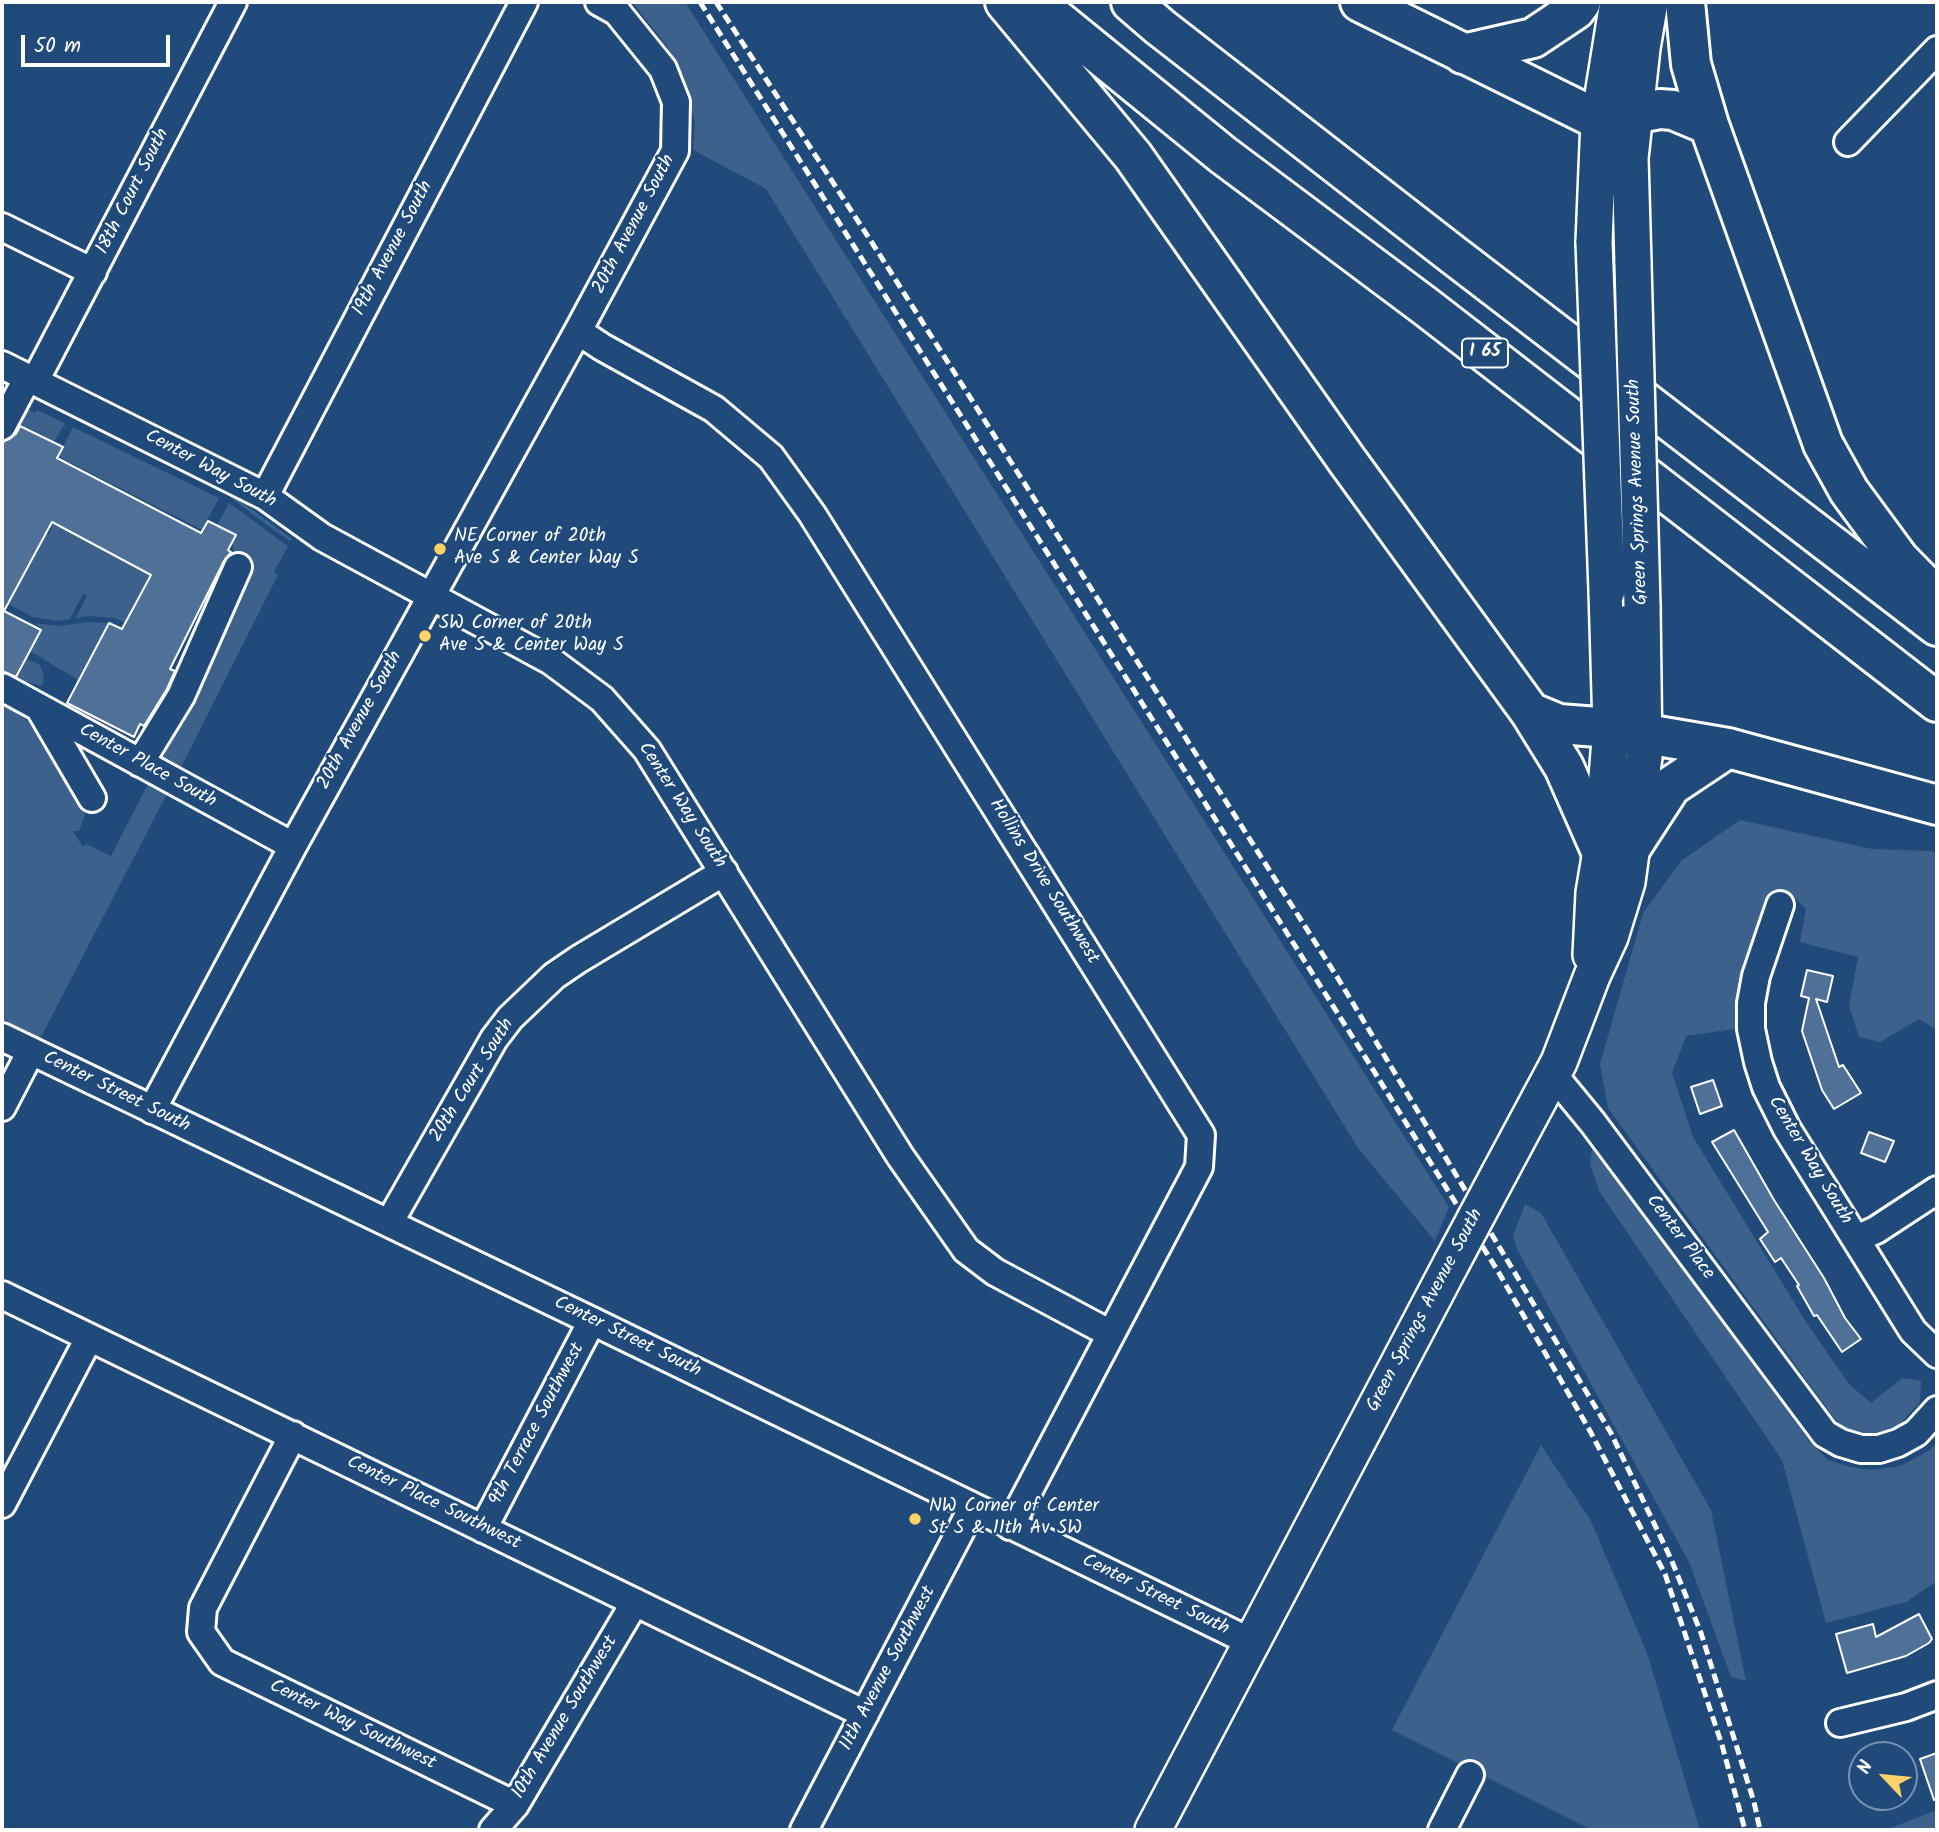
<!DOCTYPE html>
<html>
<head>
<meta charset="utf-8">
<style>
	body { margin:0 }
	#map { position:relative; width:1939px; height:1832px; overflow:hidden; background:#1f4a7a; font-family:Kalam,sans-serif }
	canvas { display:block }
	.frame { position:absolute; inset:0; border:4px solid #fff; pointer-events:none }
	.north { position:absolute; left:1848px; top:1741px; width:70px; height:70px; box-sizing:border-box; background:#1f4a7a; border:2px solid #7992af; border-radius:50%; rotate:296deg; font-size:19px; font-weight:700; line-height:28px; text-align:center; color:#fff }
	.north::after { content:''; display:block; margin:auto; width:24px; height:32px; background:#ffd166; clip-path:polygon(50% 0,100% 100%,50% 72%,0 100%) }
	.scale { position:absolute; left:21px; top:35px; width:149px; height:32px; box-sizing:border-box; border:4px solid #fff; border-top:0; padding-left:9px; font-size:21px; line-height:24px; white-space:nowrap; color:#fff; -webkit-text-stroke:5px #1f4a7a; paint-order:stroke }
</style>
</head>
<body>
<div id="map">
<canvas width="1939" height="1832"></canvas>
<div class="frame"></div>
<div class="north">N</div>
<div class="scale">50 m</div>
</div>
<script>
const c = document.querySelector('canvas').getContext('2d');
c.lineJoin = 'round';
function fillPath(path, color) {
  c.fillStyle = color;
  c.fill(path, 'evenodd');
}
function shape(rows) {
  const path = new Path2D();
  for (const r of rows) {
    path.moveTo(r[0], r[1]);
    for (let i = 2; i < r.length; i += 2) path.lineTo(r[i], r[i + 1]);
  }
  return path;
}
function stroke(path, color, width, dash) {
  c.strokeStyle = color;
  c.lineWidth = width;
  c.lineCap = dash ? 'butt' : 'round';
  c.setLineDash(dash || []);
  c.stroke(path);
}
function write(font, color, halo, rows, align = 'center') {
  c.font = font + ' Kalam,sans-serif';
  c.lineWidth = 5;
  c.setLineDash([]);
  c.textBaseline = 'middle';
  c.strokeStyle = halo;
  c.fillStyle = color;
  for (const [text, x, y, turn = 0] of rows) {
    c.save();
    c.translate(x, y);
    c.rotate((+turn || 0) * Math.PI / 180);
    c.textAlign = isNaN(turn) ? turn : align;
    if (halo) c.strokeText(text, 0, 0);
    c.fillText(text, 0, 0);
    c.restore();
  }
}
fillPath(shape([
	[632,2,685,2,1449,1207,1435,1241,1358,1148,766,189,693,150,695,122,682,78,667,46],
	[22,406,35,413,37,410,65,423,54,442,14,421],
	[73,427,219,498,202,530,63,459,59,455],
	[232,496,246,505,292,539,290,541,271,528,231,498],
	[229,503,288,546,274,572,278,575,179,771,158,759,157,744,236,599,252,562,263,567,234,553,232,543,236,535,217,525],
	[49,522,169,585,146,583,125,623,115,618,88,616,76,618,87,596,83,594,70,619,56,621,33,617,6,603,7,601,10,602,46,534,48,535,52,528,48,526],
	[89,622,108,623,78,680,30,651,42,629,34,623,57,626],
	[27,659,40,665,44,677,42,686,28,682,25,687,16,681],
	[2,699,24,718,46,742,68,784,79,796,85,815,79,831,73,831,83,847,86,844,111,856,153,774,171,786,40,1039,2,1022],
	[1740,820,1872,849,1930,851,1937,853,1937,1030,1919,1019,1880,1042,1859,1037,1849,1006,1858,957,1800,942,1806,909,1795,898,1776,896,1741,1028,1686,1036,1672,1073,1693,1137,1806,1322,1849,1384,1871,1403,1902,1378,1921,1381,1920,1402,1898,1426,1865,1438,1842,1429,1608,1108,1600,1064,1643,913,1681,861],
	[1597,1147,1809,1441,1828,1460,1851,1467,1872,1470,1900,1466,1930,1450,1937,1442,1937,1581,1906,1602,1826,1623,1782,1460,1599,1191,1590,1164,1592,1149],
	[1525,1204,1541,1213,1711,1510,1746,1681,1731,1677,1689,1562,1518,1251,1513,1236],
	[1541,1445,1591,1521,1647,1653,1700,1830,1592,1830,1392,1730],
	[1937,1810,1937,1830,1885,1830]
]), '#3c618b');
const building = shape([
	[20,426,63,447,57,458,201,533,208,521,236,535,228,550,231,552,224,561,170,669,175,671,167,689,144,726,140,724,134,737,67,703,109,623,122,629,151,575,52,522,4,611,41,630,16,677,2,671,2,446,4,441,16,434,20,426],
	[1807,970,1833,976,1827,1002,1816,999,1839,1067,1843,1065,1861,1093,1834,1109,1822,1090,1802,1031,1809,998,1801,996,1807,970],
	[1713,1080,1722,1106,1700,1114,1691,1087,1713,1080],
	[1734,1130,1774,1200,1824,1278,1845,1318,1861,1339,1842,1352,1817,1315,1814,1316,1797,1286,1799,1285,1781,1258,1775,1262,1760,1239,1768,1232,1712,1142,1734,1130],
	[1869,1132,1894,1141,1885,1162,1861,1153,1869,1132],
	[1919,1614,1932,1639,1929,1643,1906,1656,1847,1673,1836,1634,1873,1624,1876,1637,1919,1614],
	[1937,1753,1937,1800,1934,1800,1920,1759,1937,1753]
]);
fillPath(building, '#507197');
stroke(building, '#fff', 2);
const minor = shape([
	[1848,142,1937,50],
	[2,227,93,272],
	[578,331,602,347,714,409,771,457,812,514,1201,1135,1199,1167,1010,1526],
	[2,365,265,496,322,537,551,661,602,699,647,750,900,1156,966,1250,995,1272,1111,1334],
	[35,381,233,2],
	[2,426,28,377],
	[265,496,524,2],
	[2,687,293,846],
	[40,709,92,798],
	[140,763,181,696,238,567],
	[1780,905,1756,976,1751,1003,1751,1029,1758,1062,1766,1087,1787,1129,1913,1331,1937,1354],
	[2,1037,592,1321,1251,1642],
	[1552,1073,1593,1123,1825,1434,1841,1443,1861,1449,1879,1449,1898,1443,1916,1433,1937,1410],
	[2,1107,31,1051],
	[152,1110,293,846,578,331,675,151,676,102,663,69,617,12,599,2],
	[389,1223,494,1039,510,1018,554,976,579,959,724,872],
	[1856,1239,1876,1230,1937,1190],
	[2,1295,865,1714],
	[293,1435,203,1608,201,1632,222,1662,515,1805],
	[2,1504,89,1338],
	[483,1529,592,1321],
	[1840,1723,1906,1707,1937,1695],
	[493,1830,515,1805,635,1602],
	[804,1830,973,1507],
	[1442,1830,1470,1775]
]);
const major = shape([
	[1594,242,1599,120,1618,2],
	[1633,263,1630,158,1642,48,1650,2],
	[1591,955,1594,893,1601,851,1611,728,1607,591],
	[1499,1174,1559,1062,1592,976,1610,937,1627,882,1644,757,1642,606],
	[1153,1830,1451,1264]
]);
const highway = shape([
	[1005,2,1133,156,1346,459,1530,712,1564,767,1601,851],
	[1035,2,1223,155,1425,306,1937,702],
	[1131,2,1160,27,1452,254,1937,626],
	[1360,2,1599,120,1660,109,1673,110,1709,125],
	[1685,2,1691,64,1709,125,1823,444,1849,491,1899,559,1937,598],
	[1463,54,1533,38,1575,10,1581,2],
	[1530,712,1559,724,1611,728,1728,748,1937,805],
	[1632,846,1671,786,1728,748]
]);
stroke(minor, '#fff', 32);
stroke(major, '#fff', 40);
stroke(highway, '#fff', 44);
stroke(minor, '#1f4a7a', 26);
stroke(major, '#1f4a7a', 35);
stroke(highway, '#1f4a7a', 38);
stroke(shape([
	[700,2,1362,1052,1499,1273,1590,1431,1665,1574,1722,1745,1745,1830],
	[716,2,878,252,1339,980,1611,1433,1671,1559,1701,1633,1754,1802,1760,1830]
]), '#fff', 5, [10, 5]);
const majorBridge = shape([
	[1594,242,1607,591],
	[1633,263,1642,606],
	[1451,1264,1499,1174]
]);
stroke(majorBridge, '#fff', 40, []);
stroke(majorBridge, '#1f4a7a', 35);
for (const [x, y, r, color] of [
	[440,549,7,"#ffd166"],
	[425,636,7,"#ffd166"],
	[915,1519,7,"#ffd166"]
]) {
  const dot = new Path2D();
  dot.arc(x, y, r, 0, 2 * Math.PI);
  c.fillStyle = color;
  c.fill(dot);
  stroke(dot, '#1f4a7a', 2.5);
}
for (const [x, y, w] of [
	[1485,353,46]
]) {
  const box = new Path2D();
  box.roundRect(x - w / 2, y - 14.5, w, 29, 5);
  c.fillStyle = '#1f4a7a';
  c.fill(box);
  stroke(box, '#fff', 2);
}
write('bold 18px', '#fff', null, [
	["I 65",1485,353]
]);
write('19px', '#fff', '#1f4a7a', [
	["18th Court South",134,192,-63],
	["20th Avenue South",635,225,-62],
	["19th Avenue South",394,249,-62],
	["Center Way South",210,470,28],
	["Green Springs Avenue South",1639,492,-92],
	["20th Avenue South",361,721,-61],
	["Center Place South",147,767,29],
	["Center Way South",681,806,57],
	["Hollins Drive Southwest",1043,882,58],
	["20th Court South",473,1081,-58],
	["Center Street South",116,1093,26],
	["Center Way South",1809,1161,59],
	["Center Place",1679,1238,53],
	["Green Springs Avenue South",1426,1311,-62],
	["Center Street South",627,1338,26],
	["9th Terrace Southwest",538,1425,-62],
	["Center Place Southwest",433,1504,26],
	["Center Street South",1155,1596,26],
	["11th Avenue Southwest",889,1669,-62],
	["10th Avenue Southwest",566,1718,-59],
	["Center Way Southwest",352,1726,26]
]);
write('19px', '#fff', '#1f4a7a', [
	["NE Corner of 20th",454,538],
	["Ave S & Center Way S",454,560],
	["SW Corner of 20th",439,625],
	["Ave S & Center Way S",439,647],
	["NW Corner of Center",929,1508],
	["St S & 11th Av SW",929,1530]
], 'left');
</script>
</body>
</html>
